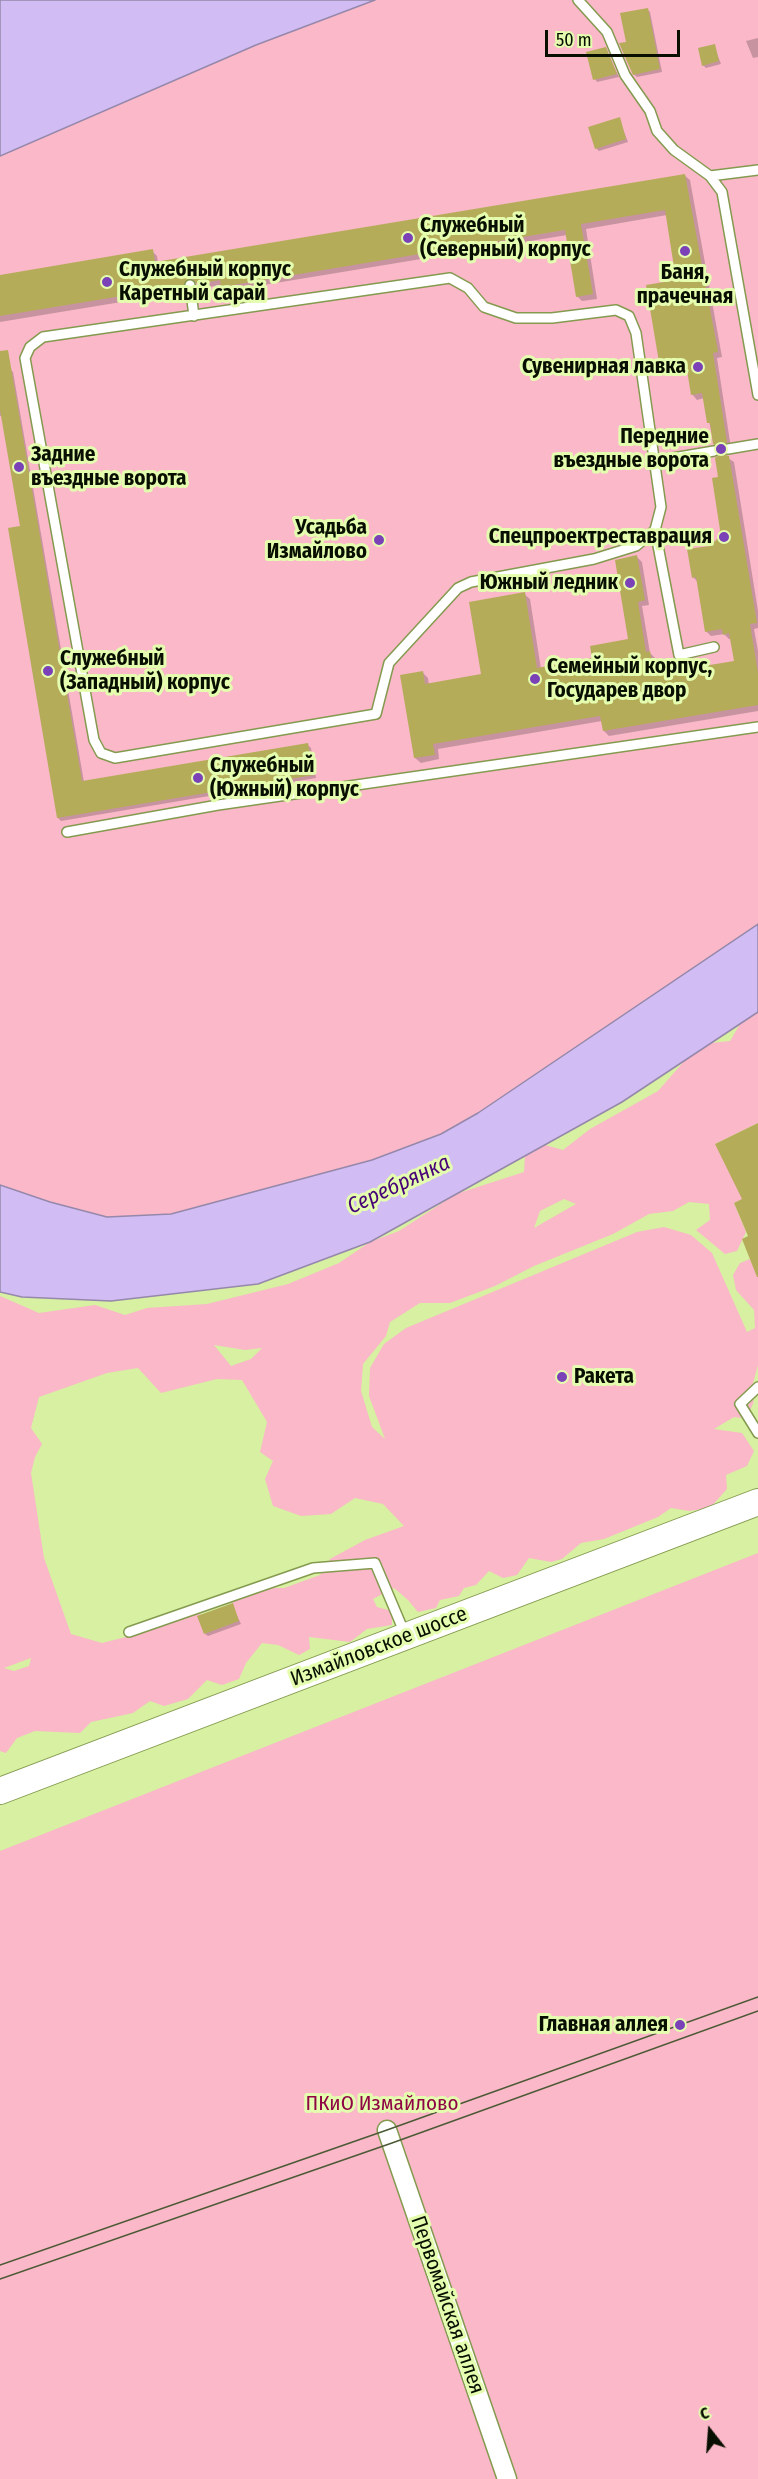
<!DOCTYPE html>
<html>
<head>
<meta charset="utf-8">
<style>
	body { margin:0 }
	#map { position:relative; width:758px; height:2479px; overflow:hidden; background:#d7f0a2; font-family:"Fira Sans Condensed",sans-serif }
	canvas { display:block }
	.north { position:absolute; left:680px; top:2401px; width:60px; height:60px; -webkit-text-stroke:4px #e4fdaf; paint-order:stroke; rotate:343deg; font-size:16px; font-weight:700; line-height:24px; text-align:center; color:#080f00 }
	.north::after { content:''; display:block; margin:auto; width:21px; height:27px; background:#080f00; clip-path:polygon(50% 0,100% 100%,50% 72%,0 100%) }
	.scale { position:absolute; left:545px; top:30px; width:135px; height:27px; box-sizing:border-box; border:3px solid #080f00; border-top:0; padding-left:8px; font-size:18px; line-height:21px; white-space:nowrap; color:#080f00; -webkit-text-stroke:4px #e4fdaf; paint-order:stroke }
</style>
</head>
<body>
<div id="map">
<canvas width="758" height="2479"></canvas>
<div class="north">С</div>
<div class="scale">50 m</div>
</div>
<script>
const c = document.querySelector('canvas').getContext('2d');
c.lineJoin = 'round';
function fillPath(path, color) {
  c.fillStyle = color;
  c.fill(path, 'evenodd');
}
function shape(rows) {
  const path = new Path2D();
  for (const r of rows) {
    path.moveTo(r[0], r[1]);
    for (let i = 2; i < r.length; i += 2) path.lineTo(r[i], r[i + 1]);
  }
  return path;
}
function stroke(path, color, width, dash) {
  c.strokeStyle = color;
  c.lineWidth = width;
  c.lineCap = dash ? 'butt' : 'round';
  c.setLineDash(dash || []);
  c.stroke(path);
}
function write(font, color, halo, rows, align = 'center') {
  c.font = font + ' "Fira Sans Condensed",sans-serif';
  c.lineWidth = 6;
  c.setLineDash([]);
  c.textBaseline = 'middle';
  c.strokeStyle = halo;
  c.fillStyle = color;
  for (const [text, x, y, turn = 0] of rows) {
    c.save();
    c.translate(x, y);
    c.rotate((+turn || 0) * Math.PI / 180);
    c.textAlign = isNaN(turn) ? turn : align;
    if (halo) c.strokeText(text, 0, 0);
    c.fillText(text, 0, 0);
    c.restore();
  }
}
fillPath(shape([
	[375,0,758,0,758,924,478,1113,441,1134,372,1160,171,1214,107,1217,50,1202,0,1185,0,156,256,45],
	[758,1012,758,1123,715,1144,758,1193,734,1203,746,1232,737,1251,725,1254,696,1230,710,1220,709,1204,689,1202,673,1211,649,1214,613,1234,534,1266,495,1286,450,1303,420,1303,390,1322,386,1336,363,1364,361,1391,372,1427,385,1439,369,1396,370,1368,384,1344,406,1328,637,1232,664,1227,691,1235,712,1253,747,1332,755,1328,754,1310,736,1290,733,1275,740,1263,750,1259,752,1264,758,1262,758,1365,749,1398,754,1401,749,1413,741,1418,734,1417,714,1429,742,1433,754,1451,747,1466,726,1475,727,1489,710,1508,689,1511,671,1508,658,1517,604,1539,581,1543,562,1559,551,1562,529,1558,517,1575,503,1578,489,1571,476,1585,464,1588,459,1596,440,1600,436,1608,418,1612,408,1600,394,1588,373,1599,377,1607,392,1611,392,1625,367,1629,350,1642,309,1637,310,1649,299,1655,278,1645,262,1643,246,1663,239,1679,222,1685,207,1680,188,1699,164,1706,150,1701,133,1713,91,1722,80,1733,35,1731,17,1738,6,1753,0,1751,0,1296,39,1313,95,1305,125,1315,147,1308,207,1304,288,1284,339,1263,370,1242,399,1231,456,1194,524,1172,525,1156,545,1145,563,1150,590,1129,658,1091,686,1059,711,1043,730,1041,740,1024],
	[564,1199,576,1204,534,1228,540,1211],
	[214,1345,245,1350,262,1348,251,1359,231,1366],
	[138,1368,161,1393,217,1379,242,1380,267,1422,260,1452,273,1461,265,1479,273,1506,301,1516,331,1514,355,1498,383,1504,404,1526,365,1540,330,1559,320,1575,284,1588,262,1588,237,1598,216,1619,196,1613,130,1636,102,1643,71,1634,44,1558,31,1473,35,1457,42,1444,31,1428,39,1397,107,1373],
	[31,1658,29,1666,14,1671,4,1668],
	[758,1553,758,2479,0,2479,0,1851]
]), '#fab8c8');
const water = shape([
	[0,0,375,0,256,45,0,156,0,0],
	[758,924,758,1012,622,1102,370,1242,258,1284,111,1301,22,1297,0,1292,0,1185,50,1202,107,1217,171,1214,372,1160,441,1134,478,1113,758,924]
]);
fillPath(water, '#d2bcf4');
stroke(water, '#9588ab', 1.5);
fillPath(shape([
	[647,9,650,12,662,72,637,77,634,74,627,43],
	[758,38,758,57,753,58,746,41],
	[714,46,721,64,706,68,703,65],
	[605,49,619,77,597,82,595,79],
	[619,119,628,142,599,151,596,148],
	[684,175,690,180,722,357,717,358,731,448,725,456,734,462,758,611,758,628,754,629,758,651,758,711,609,736,604,731,602,721,438,749,439,759,421,763,415,758,423,673,428,678,429,685,482,676,524,594,530,599,541,669,594,660,630,640,637,557,642,562,649,605,642,606,650,653,655,658,656,668,684,664,687,667,703,664,706,667,736,662,732,639,729,639,724,634,711,636,706,631,698,582,693,577,710,547,719,540,722,530,720,478,722,450,714,444,704,398,697,400,692,394,688,367,678,364,666,366,661,361,678,282,667,215,586,229,597,299,582,301,577,296,567,235,227,291,221,285,203,288,198,283,194,283,188,291,0,322,0,277,152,251,157,256,158,263],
	[10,369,13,372,84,782,308,745,311,748,316,778,61,821,58,818,21,527,2,415,0,416,0,370],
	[232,1605,241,1624,208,1636,205,1634]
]), '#0003');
fillPath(shape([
	[648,8,660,69,633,75,619,43,626,42,620,13],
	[715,44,719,61,702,66,698,48],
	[606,47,617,74,593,80,586,52],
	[620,117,626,139,595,149,588,127],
	[685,174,718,352,713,353,727,442,721,450,723,454,729,456,757,623,750,624,758,673,758,705,603,731,600,716,433,744,435,755,414,758,400,675,423,671,425,684,481,674,469,602,525,592,537,668,592,658,590,646,628,639,615,560,637,555,645,600,638,602,646,652,650,651,653,668,685,662,685,665,704,662,704,666,734,661,729,633,723,635,722,629,705,632,696,577,692,578,687,549,710,546,717,539,720,530,712,478,718,477,715,458,720,454,720,449,713,444,710,423,707,423,702,393,691,395,686,364,672,360,659,362,646,285,676,280,665,210,581,224,593,294,576,297,565,230,221,287,220,280,197,284,193,279,189,278,183,286,0,316,0,275,153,249,155,262],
	[8,350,82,781,308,743,314,775,57,818,8,528,20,526,0,410,0,351],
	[758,1123,758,1277,757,1277,742,1239,748,1236,734,1203,742,1199,715,1144],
	[233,1603,239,1621,204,1634,197,1616]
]), '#b5ac5a');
const lane = shape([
	[578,0,607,32,625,75,650,111,657,131,674,150,710,176,722,192,758,395],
	[710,176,758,170],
	[450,278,468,288,484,307,516,318,552,318,616,310,629,316,636,333,661,507,655,530,636,546,594,559,471,582,458,588,389,663,376,714,115,758,101,753,94,740,25,358,30,347,43,337,450,278],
	[190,285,194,316],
	[728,449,758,444],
	[655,461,714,451],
	[655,530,679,655,714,647],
	[67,832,218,805,758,727],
	[758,1387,740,1404,758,1433],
	[129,1632,313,1568,375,1563,405,1634]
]);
const street = shape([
	[387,2130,507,2479]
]);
const secondary = shape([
	[0,1791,758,1502]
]);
stroke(lane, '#849a4f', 12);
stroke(street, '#849a4f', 21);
stroke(secondary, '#849a4f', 28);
stroke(lane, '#fff', 9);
stroke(street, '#fff', 18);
stroke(secondary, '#fff', 26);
stroke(shape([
	[0,2265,387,2130,758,1997],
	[0,2279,392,2143,758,2011]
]), '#4c5935', 1.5);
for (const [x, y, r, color] of [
	[408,238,6,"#7b41b7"],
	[685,251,6,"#7b41b7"],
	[107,282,6,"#7b41b7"],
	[698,367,6,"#7b41b7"],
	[721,449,6,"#7b41b7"],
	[19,467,6,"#7b41b7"],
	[724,537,6,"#7b41b7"],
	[379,540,6,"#7b41b7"],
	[630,583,6,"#7b41b7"],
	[48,671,6,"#7b41b7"],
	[535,679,6,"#7b41b7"],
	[198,778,6,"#7b41b7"],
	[562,1377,6,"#7b41b7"],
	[680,2025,6,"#7b41b7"]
]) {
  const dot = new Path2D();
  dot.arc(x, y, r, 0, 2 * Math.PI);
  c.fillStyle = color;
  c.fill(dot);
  stroke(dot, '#e4fdaf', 2);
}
write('bold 21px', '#080f00', '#e4fdaf', [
	["Служебный",420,226],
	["(Северный) корпус",420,250],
	["Служебный корпус",119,270],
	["Каретный сарай",119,294],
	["Баня,",685,273,"center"],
	["прачечная",685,297,"center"],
	["Сувенирная лавка",686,367,"right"],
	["Передние",709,437,"right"],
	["въездные ворота",709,461,"right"],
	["Задние",31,455],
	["въездные ворота",31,479],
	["Усадьба",367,528,"right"],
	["Измайлово",367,552,"right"],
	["Спецпроектреставрация",712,537,"right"],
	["Южный ледник",618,583,"right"],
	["Служебный",60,659],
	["(Западный) корпус",60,683],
	["Семейный корпус,",547,667],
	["Государев двор",547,691],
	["Служебный",210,766],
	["(Южный) корпус",210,790],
	["Ракета",574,1377],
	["Главная аллея",668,2025,"right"]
], 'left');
write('21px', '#080f00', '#e4fdaf', [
	["Измайловское шоссе",379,1647,-21],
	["Первомайская аллея",447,2305,71]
]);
write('21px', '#8e0444', '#e4fdaf', [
	["ПКиО Измайлово",382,2104]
]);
write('italic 22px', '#460276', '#e4fdaf', [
	["Серебрянка",399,1185,-25]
]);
</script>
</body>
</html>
